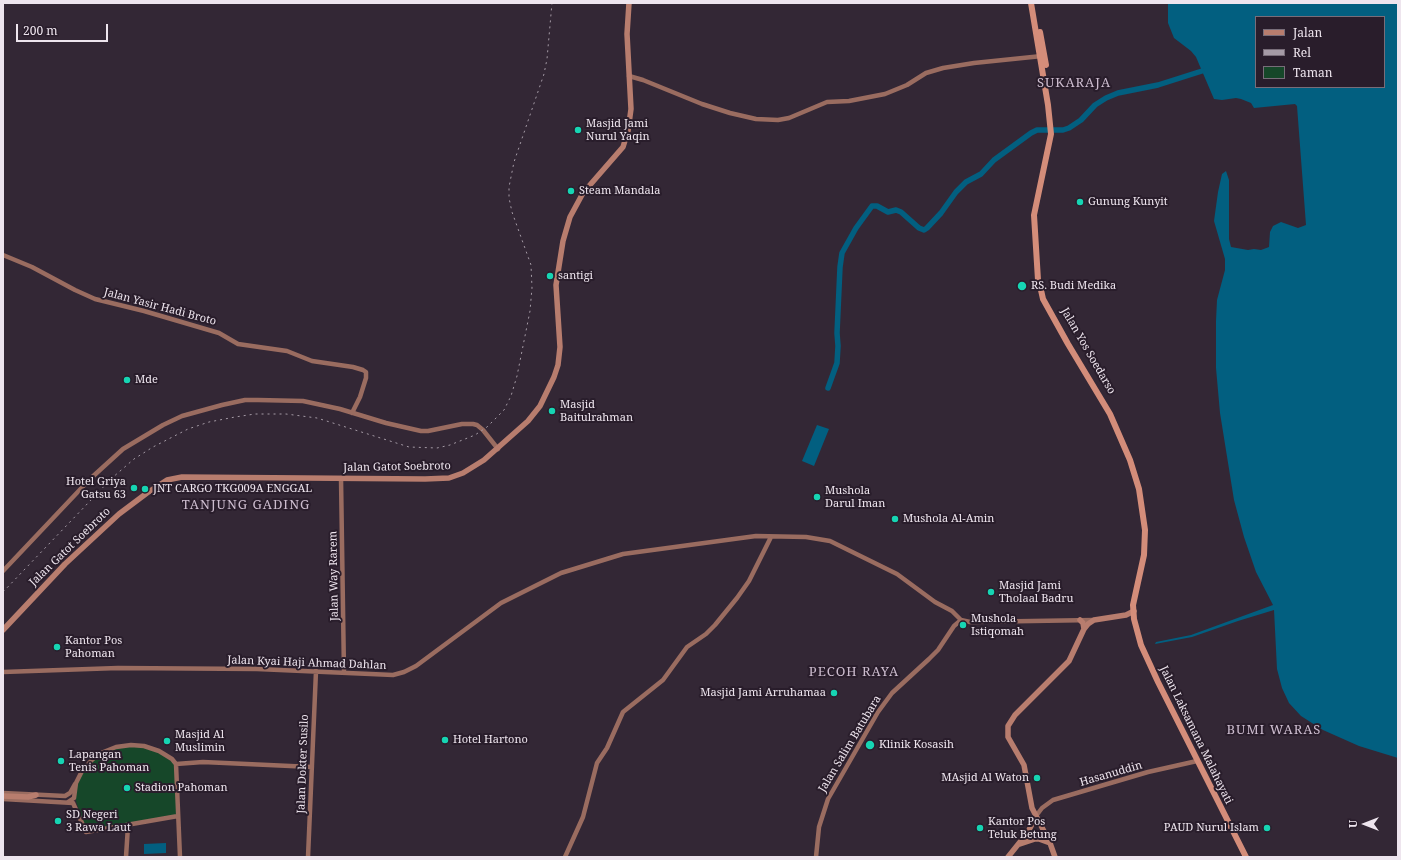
<!DOCTYPE html>
<html>
<head>
<meta charset="utf-8">
<style>
	body { margin:0 }
	#map { position:relative; width:1401px; height:860px; overflow:hidden; background:#332735; font-family:"Noto Serif",serif }
	canvas { display:block }
	.frame { position:absolute; inset:0; border:4px solid #eee5ee; pointer-events:none }
	.legend { position:absolute; left:1255px; top:16px; width:130px; height:72px; box-sizing:border-box; background:#291d2b; border:1px solid #786d79; margin:0; padding:5px 7px; list-style:none; font-size:12px; color:#eee5ee }
	.legend li { display:flex; align-items:center; gap:8px; height:20px }
	.legend b { width:20px; border:1px solid #786d79 }
	.north { position:absolute; left:1345px; top:804px; width:40px; height:40px; -webkit-text-stroke:3px #291d2b; paint-order:stroke; rotate:270deg; font-size:11px; font-weight:700; line-height:16px; text-align:center; color:#eee5ee }
	.north::after { content:''; display:block; margin:auto; width:14px; height:18px; background:#eee5ee; clip-path:polygon(50% 0,100% 100%,50% 72%,0 100%) }
	.scale { position:absolute; left:16px; top:24px; width:92px; height:18px; box-sizing:border-box; border:2px solid #eee5ee; border-top:0; padding-left:5px; font-size:12px; line-height:14px; white-space:nowrap; color:#eee5ee; -webkit-text-stroke:3px #291d2b; paint-order:stroke }
</style>
</head>
<body>
<div id="map">
<canvas width="1401" height="860"></canvas>
<div class="frame"></div>
<ul class="legend">
<li><b style="height:5px;background:#b87d6e"></b>Jalan</li>
<li><b style="height:5px;background:#a59ba6"></b>Rel</li>
<li><b style="height:11px;background:#164729"></b>Taman</li>
</ul>
<div class="north">U</div>
<div class="scale">200 m</div>
</div>
<script>
const c = document.querySelector('canvas').getContext('2d');
c.lineJoin = 'round';
function fillPath(path, color) {
  c.fillStyle = color;
  c.fill(path, 'evenodd');
}
function shape(rows) {
  const path = new Path2D();
  for (const r of rows) {
    path.moveTo(r[0], r[1]);
    for (let i = 2; i < r.length; i += 2) path.lineTo(r[i], r[i + 1]);
  }
  return path;
}
function stroke(path, color, width, dash) {
  c.strokeStyle = color;
  c.lineWidth = width;
  c.lineCap = dash ? 'butt' : 'round';
  c.setLineDash(dash || []);
  c.stroke(path);
}
function write(font, color, halo, rows, align = 'center') {
  c.font = font + ' "Noto Serif",serif';
  c.lineWidth = 4;
  c.setLineDash([]);
  c.textBaseline = 'middle';
  c.strokeStyle = halo;
  c.fillStyle = color;
  for (const [text, x, y, turn = 0] of rows) {
    c.save();
    c.translate(x, y);
    c.rotate((+turn || 0) * Math.PI / 180);
    c.textAlign = isNaN(turn) ? turn : align;
    if (halo) c.strokeText(text, 0, 0);
    c.fillText(text, 0, 0);
    c.restore();
  }
}
fillPath(shape([
	[116,747,149,747,176,764,178,816,86,832,76,801,76,783,87,764]
]), '#164729');
fillPath(shape([
	[1168,3,1398,3,1398,758,1359,746,1323,730,1301,716,1289,703,1282,688,1277,669,1274,610,1238,621,1192,637,1155,644,1156,642,1191,635,1273,605,1256,572,1244,537,1234,500,1220,413,1216,368,1216,321,1217,300,1225,270,1225,259,1214,221,1218,192,1222,174,1226,171,1229,180,1229,239,1231,247,1248,250,1254,249,1261,250,1269,247,1270,232,1273,226,1281,222,1298,228,1306,225,1297,106,1295,104,1254,108,1251,103,1241,99,1236,98,1222,100,1214,99,1196,57,1191,51,1174,38,1168,23],
	[1256,17,1384,17,1384,87,1256,87],
	[817,425,829,429,814,466,802,461],
	[166,843,166,853,144,854,144,844]
]), '#025f80');
stroke(shape([
	[828,388,837,363,838,346,837,333,840,267,842,253,856,228,872,206,877,206,888,212,896,210,901,212,919,228,924,230,927,228,941,213,956,192,966,182,981,174,994,160,1031,133,1037,130,1063,130,1069,128,1081,120,1095,105,1106,98,1118,93,1158,85,1202,71]
]), '#025f80', 5.5);
stroke(shape([
	[629,76,643,80,702,104,730,113,756,119,778,120,789,118,827,102,849,101,885,94,907,85,926,73,943,68,974,63,1042,56],
	[3,255,32,267,75,290,95,299,144,311,219,333,238,344,287,351,312,361,353,367,363,370,366,372,366,378,360,397,352,413],
	[341,478,344,673],
	[3,571,90,479,123,449,163,425,182,416,222,405,245,400,258,400,303,401,340,409,386,423,421,431,428,431,462,424,473,424,477,425,483,430,498,449],
	[961,620,970,622,1094,620],
	[3,672,118,668,257,669,393,675,404,672,416,666,501,603,561,573,623,554,756,536,806,537,830,541,897,574,935,602,952,611,961,620],
	[176,764,203,762,312,767],
	[3,793,65,796,70,793,75,784],
	[3,799,73,803,86,832,178,816],
	[68,802,74,798,76,783,83,769,93,759,101,753,116,747,131,745,144,746,159,751,172,759,176,764,180,857],
	[1036,816,1042,808,1053,800,1148,772,1197,761],
	[126,857,128,826],
	[308,857,316,671],
	[565,857,583,817,597,763,607,748,623,712,663,680,687,647,706,634,715,625,737,598,749,581,771,537],
	[816,857,819,827,828,799,878,712,892,693,929,659,938,650,954,626,961,620]
]), '#9a6c60', 4.5);
stroke(shape([
	[1080,620,1083,623,1084,629],
	[3,630,65,564,119,514,147,493,167,480,182,477,425,479,449,478,463,473,484,460,528,421,540,406,554,377,558,365,560,347,556,285,563,241,570,217,583,193,623,147,628,131,631,109,627,34,629,3],
	[3,796,28,797,36,795],
	[1020,844,1035,839,1039,839,1050,843],
	[1008,857,1028,832,1036,816],
	[1055,857,1050,843,1032,808,1024,765,1008,737,1008,726,1015,715,1069,661,1084,629,1088,624,1094,620,1126,615,1134,611]
]), '#b87d6e', 5.5);
stroke(shape([
	[1031,3,1048,105,1051,134,1034,215,1038,280,1041,290,1043,299,1068,344,1110,414,1130,460,1139,489,1145,530,1144,555,1133,605,1134,619,1141,645,1158,682,1246,857],
	[1040,32,1046,65]
]), '#d48d7a', 6);
stroke(shape([
	[3,592,112,478,134,459,153,447,188,429,209,422,235,417,255,414,286,414,317,418,409,447,437,448,450,445,475,435,487,427,504,410,511,396,517,376,530,311,532,288,531,265,512,212,509,198,509,187,514,162,544,74,547,59,552,3]
]), '#a59ba6', 1, [2, 4]);
for (const [x, y, r, color] of [
	[578,130,4,"#16d5b3"],
	[571,191,4,"#16d5b3"],
	[1080,202,4,"#16d5b3"],
	[550,276,4,"#16d5b3"],
	[1022,286,5,"#16d5b3"],
	[127,380,4,"#16d5b3"],
	[552,411,4,"#16d5b3"],
	[134,488,4,"#16d5b3"],
	[145,489,4,"#16d5b3"],
	[817,497,4,"#16d5b3"],
	[895,519,4,"#16d5b3"],
	[991,592,4,"#16d5b3"],
	[963,625,4,"#16d5b3"],
	[57,647,4,"#16d5b3"],
	[834,693,4,"#16d5b3"],
	[445,740,4,"#16d5b3"],
	[167,741,4,"#16d5b3"],
	[870,745,5,"#16d5b3"],
	[61,761,4,"#16d5b3"],
	[1037,778,4,"#16d5b3"],
	[127,788,4,"#16d5b3"],
	[58,821,4,"#16d5b3"],
	[980,828,4,"#16d5b3"],
	[1267,828,4,"#16d5b3"]
]) {
  const dot = new Path2D();
  dot.arc(x, y, r, 0, 2 * Math.PI);
  c.fillStyle = color;
  c.fill(dot);
  stroke(dot, '#291d2b', 1.5);
}
write('11px', '#eee5ee', '#291d2b', [
	["Masjid Jami",586,124],
	["Nurul Yaqin",586,137],
	["Steam Mandala",579,191],
	["Gunung Kunyit",1088,202],
	["santigi",558,276],
	["RS. Budi Medika",1031,286],
	["Mde",135,380],
	["Masjid",560,405],
	["Baitulrahman",560,418],
	["Hotel Griya",126,482,"right"],
	["Gatsu 63",126,495,"right"],
	["JNT CARGO TKG009A ENGGAL",153,489],
	["Mushola",825,491],
	["Darul Iman",825,504],
	["Mushola Al-Amin",903,519],
	["Masjid Jami",999,586],
	["Tholaal Badru",999,599],
	["Mushola",971,619],
	["Istiqomah",971,632],
	["Kantor Pos",65,641],
	["Pahoman",65,654],
	["Masjid Jami Arruhamaa",826,693,"right"],
	["Masjid Al",175,735],
	["Muslimin",175,748],
	["Hotel Hartono",453,740],
	["Klinik Kosasih",879,745],
	["Lapangan",69,755],
	["Tenis Pahoman",69,768],
	["MAsjid Al Waton",1029,778,"right"],
	["Stadion Pahoman",135,788],
	["SD Negeri",66,815],
	["3 Rawa Laut",66,828],
	["Kantor Pos",988,822],
	["Teluk Betung",988,835],
	["PAUD Nurul Islam",1259,828,"right"]
], 'left');
write('11px', '#eee5ee', '#291d2b', [
	["Jalan Yasir Hadi Broto",160,307,15],
	["Jalan Yos Soedarso",1088,351,60],
	["Jalan Gatot Soebroto",397,467,-1],
	["Jalan Gatot Soebroto",70,547,-44],
	["Jalan Way Rarem",334,576,-91],
	["Jalan Kyai Haji Ahmad Dahlan",307,663,2],
	["Jalan Laksamana Malahayati",1196,735,64],
	["Jalan Salim Batubara",850,744,-59],
	["Jalan Dokter Susilo",303,764,-88],
	["Hasanuddin",1111,774,-16]
]);
c.letterSpacing = '1px';
write('13px', '#ccbcce', '#291d2b', [
	["SUKARAJA",1074,83],
	["TANJUNG GADING",246,505],
	["PECOH RAYA",854,672],
	["BUMI WARAS",1274,730]
]);
c.letterSpacing = '0px';
</script>
</body>
</html>
